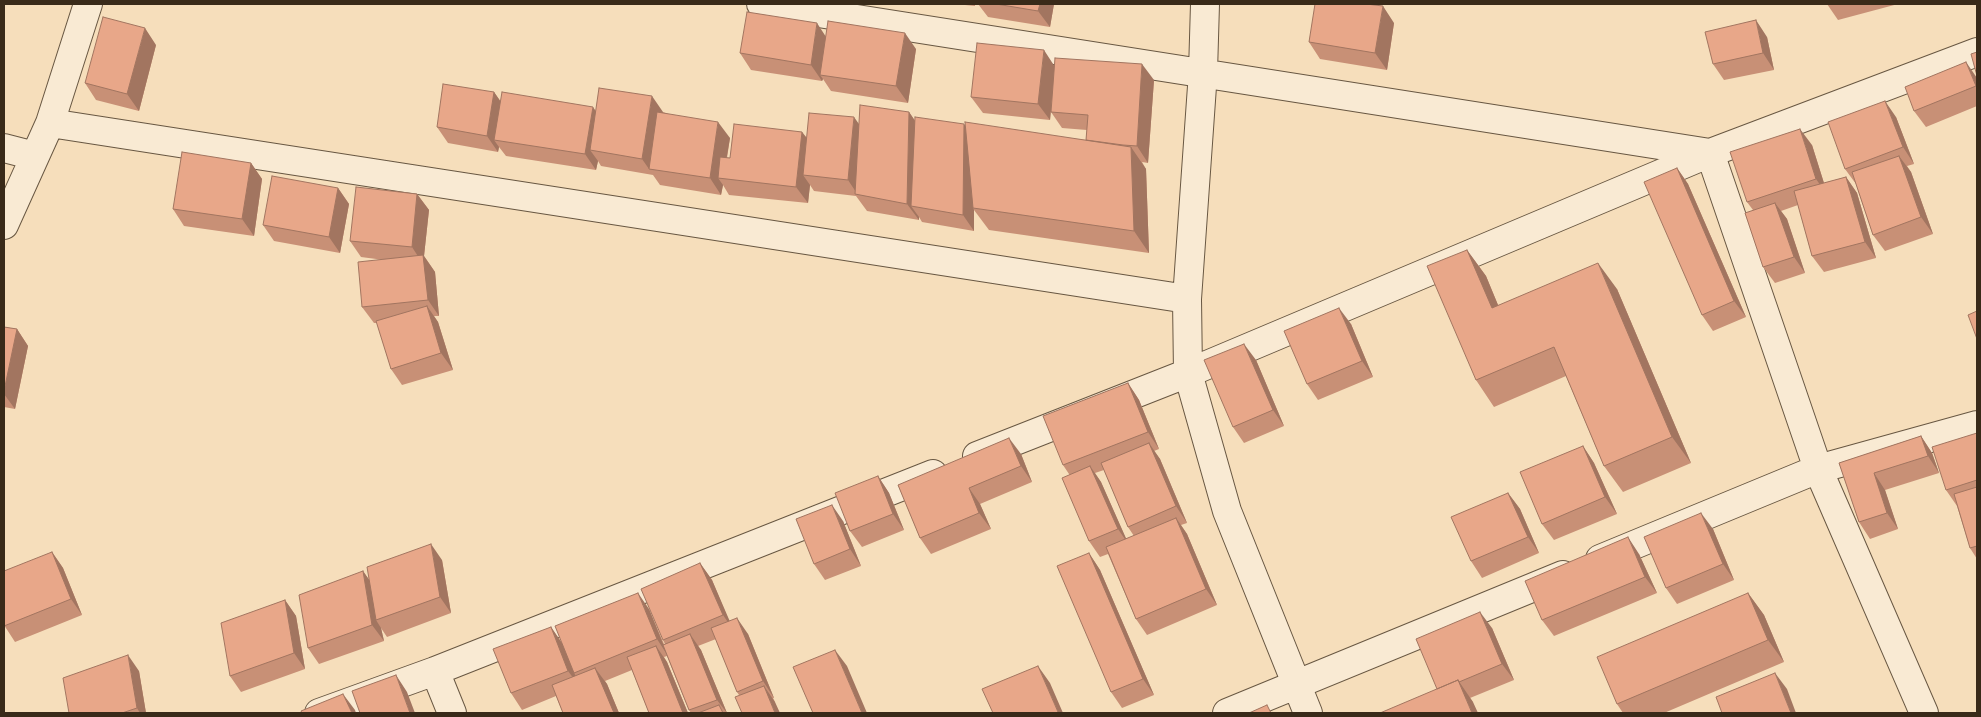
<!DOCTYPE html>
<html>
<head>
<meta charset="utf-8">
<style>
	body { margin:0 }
	#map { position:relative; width:1981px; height:717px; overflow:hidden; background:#f6debb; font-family:Alegreya,serif }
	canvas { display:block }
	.frame { position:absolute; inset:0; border:5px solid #392a19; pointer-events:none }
</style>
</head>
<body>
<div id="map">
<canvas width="1981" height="717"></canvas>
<div class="frame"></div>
</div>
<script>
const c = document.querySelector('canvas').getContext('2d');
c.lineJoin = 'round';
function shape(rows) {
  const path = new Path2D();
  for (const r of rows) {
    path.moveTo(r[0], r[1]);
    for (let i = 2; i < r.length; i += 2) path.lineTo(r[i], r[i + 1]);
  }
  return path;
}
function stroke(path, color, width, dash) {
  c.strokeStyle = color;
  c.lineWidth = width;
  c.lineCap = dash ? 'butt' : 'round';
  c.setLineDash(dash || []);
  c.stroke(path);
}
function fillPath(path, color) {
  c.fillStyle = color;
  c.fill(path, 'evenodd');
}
const minor = shape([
	[761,4,1710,153,1818,469,1924,713],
	[1205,4,1203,72,1187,299,1188,373,1227,511,1308,713],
	[50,123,1187,299],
	[4,148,35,156],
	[4,225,50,123,88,4],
	[977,456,1188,373,1710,153,1977,52],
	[1600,559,1818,469,1977,425],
	[435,671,452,713],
	[319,713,435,671,933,474],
	[1227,713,1563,575]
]);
stroke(minor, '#685742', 30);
stroke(minor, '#f9ead3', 28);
fillPath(shape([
	[955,4,975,4,975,6],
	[978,4,1054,4,1050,27,988,17],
	[1827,4,1898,4,1838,20],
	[1394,23,1387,70,1320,59,1309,42],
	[826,36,916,49,908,103,831,91,823,79,822,81,751,70,740,53],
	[1767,37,1774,70,1724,80,1713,64],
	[156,45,139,111,96,100,85,83],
	[1054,65,1154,80,1148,163,1142,162,1146,169,1149,253,989,230,974,210,974,231,922,222,919,217,919,220,867,211,856,196,814,191,810,185,808,203,729,195,723,185,721,195,660,185,653,175,601,166,598,161,596,170,506,156,499,147,498,152,448,143,437,127,494,92,501,102,596,111,663,112,730,138,727,158,730,158,802,132,807,138,859,124,909,112,915,121,966,127,1086,140,1087,130,1062,128,1051,112,1052,98,1050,120,983,113,971,97],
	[1977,78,1977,106,1926,127,1914,111],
	[1896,117,1914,164,1907,166,1911,172,1933,234,1885,251,1873,235,1856,184,1845,169],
	[1812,145,1824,183,1846,177,1857,193,1876,258,1824,272,1812,256,1798,205,1781,211,1787,219,1805,273,1775,283,1763,267,1753,210,1747,202],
	[251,163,262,179,254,236,184,226,173,209],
	[1677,168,1688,184,1746,317,1713,331,1702,315],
	[338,188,349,204,340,253,274,241,263,225],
	[417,194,429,210,424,256,435,272,439,316,434,316,438,322,453,370,402,385,391,369,377,323,374,323,362,307,384,260,361,257,350,241],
	[1467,250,1486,276,1498,305,1617,289,1691,463,1623,492,1604,466,1566,376,1494,407,1476,380],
	[1351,324,1373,377,1318,400,1307,384],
	[4,327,17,329,28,346,15,409,4,407],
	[1256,360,1284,426,1244,443,1233,427],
	[1128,383,1139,400,1159,449,1154,451,1160,459,1187,523,1181,525,1187,534,1217,605,1147,635,1136,619,1108,554,1100,557,1089,541,1069,474,1063,465],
	[1104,470,1128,527,1134,536,1126,539,1101,482,1095,473],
	[1977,433,1977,559,1970,548,1957,506,1946,490],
	[1921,436,1932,453,1939,473,1885,490,1898,529,1870,539,1859,522,1839,463],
	[1583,446,1594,463,1617,514,1554,540,1542,524],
	[1021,454,1032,482,980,504,991,529,931,554,920,538,898,485],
	[878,476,889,493,904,530,862,547,850,531],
	[1508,493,1520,509,1539,553,1482,578,1471,561],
	[843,521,861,566,825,580,814,564],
	[1713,529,1734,580,1677,604,1666,588],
	[52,552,63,568,82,615,15,642,4,625],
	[1089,553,1100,570,1154,695,1122,708,1111,692],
	[1639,554,1657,593,1554,636,1542,620],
	[442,560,451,613,387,637,381,628,384,641,319,664,308,648,363,571,369,580],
	[700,563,712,580,729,621,748,634,774,698,773,698,775,702,739,695,737,692,716,639,698,646,701,650,727,713,691,713,689,710,667,656,664,657,667,662,688,713,649,713,632,670,605,681,607,684,619,713,563,713,556,696,522,710,511,693,551,627,561,642,649,609,664,644,665,644,663,640],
	[1748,593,1764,615,1784,662,1664,713,1623,713,1617,704],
	[285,600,296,616,305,669,241,692,230,676],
	[1492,628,1514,680,1470,698,1473,702,1437,689],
	[139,671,146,713,69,713]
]), '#c89076');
fillPath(shape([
	[1040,4,1054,4,1050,27,1038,11],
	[1383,6,1394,23,1387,70,1375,53],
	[1756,20,1767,37,1774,70,1763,53],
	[817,23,828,40,820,75,823,79,822,81,811,65],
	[145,28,156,45,139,111,127,94],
	[905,33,916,49,908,103,896,86],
	[1044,50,1055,67,1050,120,1038,104],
	[1966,62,1977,78,1977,88,1976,86],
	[1142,64,1154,80,1148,163,1137,146],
	[494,92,505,108,494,140,499,147,498,152,487,136],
	[652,96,663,112,654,170,649,169,642,159],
	[1885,101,1896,117,1914,164,1903,147],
	[593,107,604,123,590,150,598,161,596,170,585,154],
	[909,112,920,128,911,206,919,217,919,220,907,204],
	[854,117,866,134,858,195,848,180],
	[718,122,730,138,723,179,718,178,723,185,721,195,710,178],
	[964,124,975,140,973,208,974,210,974,231,963,215],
	[1800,129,1812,145,1828,196,1816,179],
	[802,132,814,148,803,175,810,185,808,203,796,187],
	[1131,147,1146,169,1149,253,1134,231],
	[1899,156,1911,172,1933,234,1921,217],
	[251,163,262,179,254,236,242,219],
	[1677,168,1688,184,1746,317,1734,301],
	[1846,177,1857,193,1876,258,1865,242],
	[338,188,349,204,340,253,329,237],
	[417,194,429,210,424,256,435,272,439,316,428,300,423,264,412,247],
	[1775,203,1787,219,1805,273,1794,257],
	[1467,250,1486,276,1510,334,1492,308],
	[1598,263,1617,289,1691,463,1672,437],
	[427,306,438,322,453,370,441,353],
	[1339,308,1351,324,1373,377,1362,361],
	[17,329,28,346,15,409,4,394,4,391],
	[1244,344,1256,360,1284,426,1273,410],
	[1128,383,1139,400,1159,449,1148,432],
	[1921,436,1932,453,1939,473,1928,456],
	[1009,438,1021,454,1032,482,1021,466],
	[1149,443,1160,459,1187,523,1176,506],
	[1583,446,1594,463,1617,514,1605,497],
	[1090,466,1101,482,1129,545,1118,529],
	[1874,473,1885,490,1898,529,1887,513],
	[878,476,889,493,904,530,893,514],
	[969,488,980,504,991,529,979,513],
	[1508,493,1520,509,1539,553,1528,537],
	[832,505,843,521,861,566,850,549],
	[1701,513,1713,529,1734,580,1723,564],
	[1176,518,1187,534,1217,605,1206,589],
	[1628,537,1639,554,1657,593,1645,577],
	[431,544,442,560,451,613,440,597],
	[52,552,63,568,82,615,71,599],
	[1089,553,1100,570,1154,695,1143,679],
	[700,563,712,580,734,631,723,615],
	[363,571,375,588,376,620,381,628,384,641,372,625],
	[638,593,649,609,668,656,657,639],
	[1748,593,1764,615,1784,662,1768,640],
	[285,600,296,616,305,669,294,653],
	[1480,612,1492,628,1514,680,1502,664],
	[737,618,748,634,774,698,763,681],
	[551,627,562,643,580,687,568,671],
	[690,634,701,650,727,713,717,700],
	[656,646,667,662,688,713,683,713],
	[835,650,847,666,867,713,862,713],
	[128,655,139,671,146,713,140,713,137,708],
	[1038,666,1050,683,1063,713,1059,713,1058,712],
	[595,668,607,684,619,713,614,713],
	[1775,673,1787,689,1796,713,1791,713],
	[396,675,407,692,415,713,410,713],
	[1458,680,1473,702,1478,713,1472,713],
	[764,686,775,702,780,713,775,713],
	[343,694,355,710,356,713,352,713]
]), '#a27560');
const building = shape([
	[996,4,1040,4,1038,11,996,4],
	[1315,4,1366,4,1383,6,1375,53,1309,42,1315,4],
	[747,12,817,23,811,65,740,53,747,12],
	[103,17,145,28,127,94,85,83,103,17],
	[1756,20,1763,53,1713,64,1705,32,1756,20],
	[828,21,905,33,896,86,820,75,828,21],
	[977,43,1044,50,1038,104,971,97,977,43],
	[1977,52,1977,76,1971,54,1977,52],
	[1055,58,1142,64,1137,146,1123,145,1086,140,1088,115,1051,112,1055,58],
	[1966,62,1976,86,1914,111,1905,87,1966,62],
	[443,84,494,92,487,136,437,127,443,84],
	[599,88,652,96,642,159,590,150,599,88],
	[502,92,593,107,585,154,494,140,502,92],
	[1885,101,1903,147,1845,169,1828,122,1885,101],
	[860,105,909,112,907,204,855,194,860,105],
	[657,112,718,122,710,178,649,169,657,112],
	[809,113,854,117,848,180,803,175,809,113],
	[915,117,964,124,963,215,911,206,915,117],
	[965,122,1131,147,1134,231,973,208,965,122],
	[734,124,802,132,796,187,718,178,720,157,730,158,734,124],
	[1800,129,1816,179,1747,202,1730,152,1800,129],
	[182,152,251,163,242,219,173,209,182,152],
	[1899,156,1921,217,1873,235,1852,172,1899,156],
	[1677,168,1734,301,1702,315,1644,182,1677,168],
	[272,176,338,188,329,237,263,225,272,176],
	[1846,177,1865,242,1812,256,1794,191,1846,177],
	[356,187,417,194,412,247,350,241,356,187],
	[1775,203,1794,257,1763,267,1745,213,1775,203],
	[1467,250,1492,308,1598,263,1672,437,1604,466,1554,347,1476,380,1427,266,1467,250],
	[423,255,428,300,362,307,358,262,423,255],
	[427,306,441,353,391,369,376,321,427,306],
	[1339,308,1362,361,1307,384,1284,331,1339,308],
	[1977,311,1977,339,1968,315,1977,311],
	[4,327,17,329,4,391,4,327],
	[1244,344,1273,410,1233,427,1204,360,1244,344],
	[1128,383,1148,432,1063,465,1043,416,1128,383],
	[1977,433,1977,480,1946,490,1932,447,1977,433],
	[1921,436,1928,456,1874,473,1887,513,1859,522,1839,463,1921,436],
	[1009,438,1021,466,969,488,979,513,920,538,898,485,1009,438],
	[1149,443,1176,506,1128,527,1101,463,1149,443],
	[1583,446,1605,497,1542,524,1520,472,1583,446],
	[1090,466,1118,529,1089,541,1062,478,1090,466],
	[878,476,893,514,850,531,835,493,878,476],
	[1977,487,1977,546,1970,548,1954,494,1977,487],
	[1508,493,1528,537,1471,561,1451,517,1508,493],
	[832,505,850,549,814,564,796,519,832,505],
	[1701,513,1723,564,1666,588,1644,537,1701,513],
	[1176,518,1206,589,1136,619,1106,547,1176,518],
	[1628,537,1645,577,1542,620,1525,581,1628,537],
	[431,544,440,597,376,620,367,567,431,544],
	[52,552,71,599,4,626,4,571,52,552],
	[1089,553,1143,679,1111,692,1057,566,1089,553],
	[700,563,723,615,663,640,641,589,700,563],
	[363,571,372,625,308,648,299,595,363,571],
	[638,593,657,639,574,673,555,626,638,593],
	[1748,593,1768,640,1617,704,1597,657,1748,593],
	[285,600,294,653,230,676,221,623,285,600],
	[1480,612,1502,664,1459,682,1458,680,1437,689,1416,639,1480,612],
	[737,618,763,681,737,692,711,628,737,618],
	[551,627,568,671,511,693,493,649,551,627],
	[690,634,717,700,689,710,663,645,690,634],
	[656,646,683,713,649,713,627,657,656,646],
	[835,650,862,713,813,713,793,667,835,650],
	[128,655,137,708,122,713,69,713,63,678,128,655],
	[1038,666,1058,712,1055,713,993,713,982,689,1038,666],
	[595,668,614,713,563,713,552,685,595,668],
	[1775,673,1791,713,1722,713,1716,697,1775,673],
	[396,675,410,713,360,713,352,691,396,675],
	[1458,680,1472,713,1380,713,1458,680],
	[764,686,775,713,742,713,735,697,764,686],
	[343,694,352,713,302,713,301,711,343,694],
	[719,705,723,713,698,713,719,705],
	[1267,705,1271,713,1249,713,1267,705]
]);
fillPath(building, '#e8a789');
stroke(building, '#a27560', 1);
</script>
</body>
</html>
